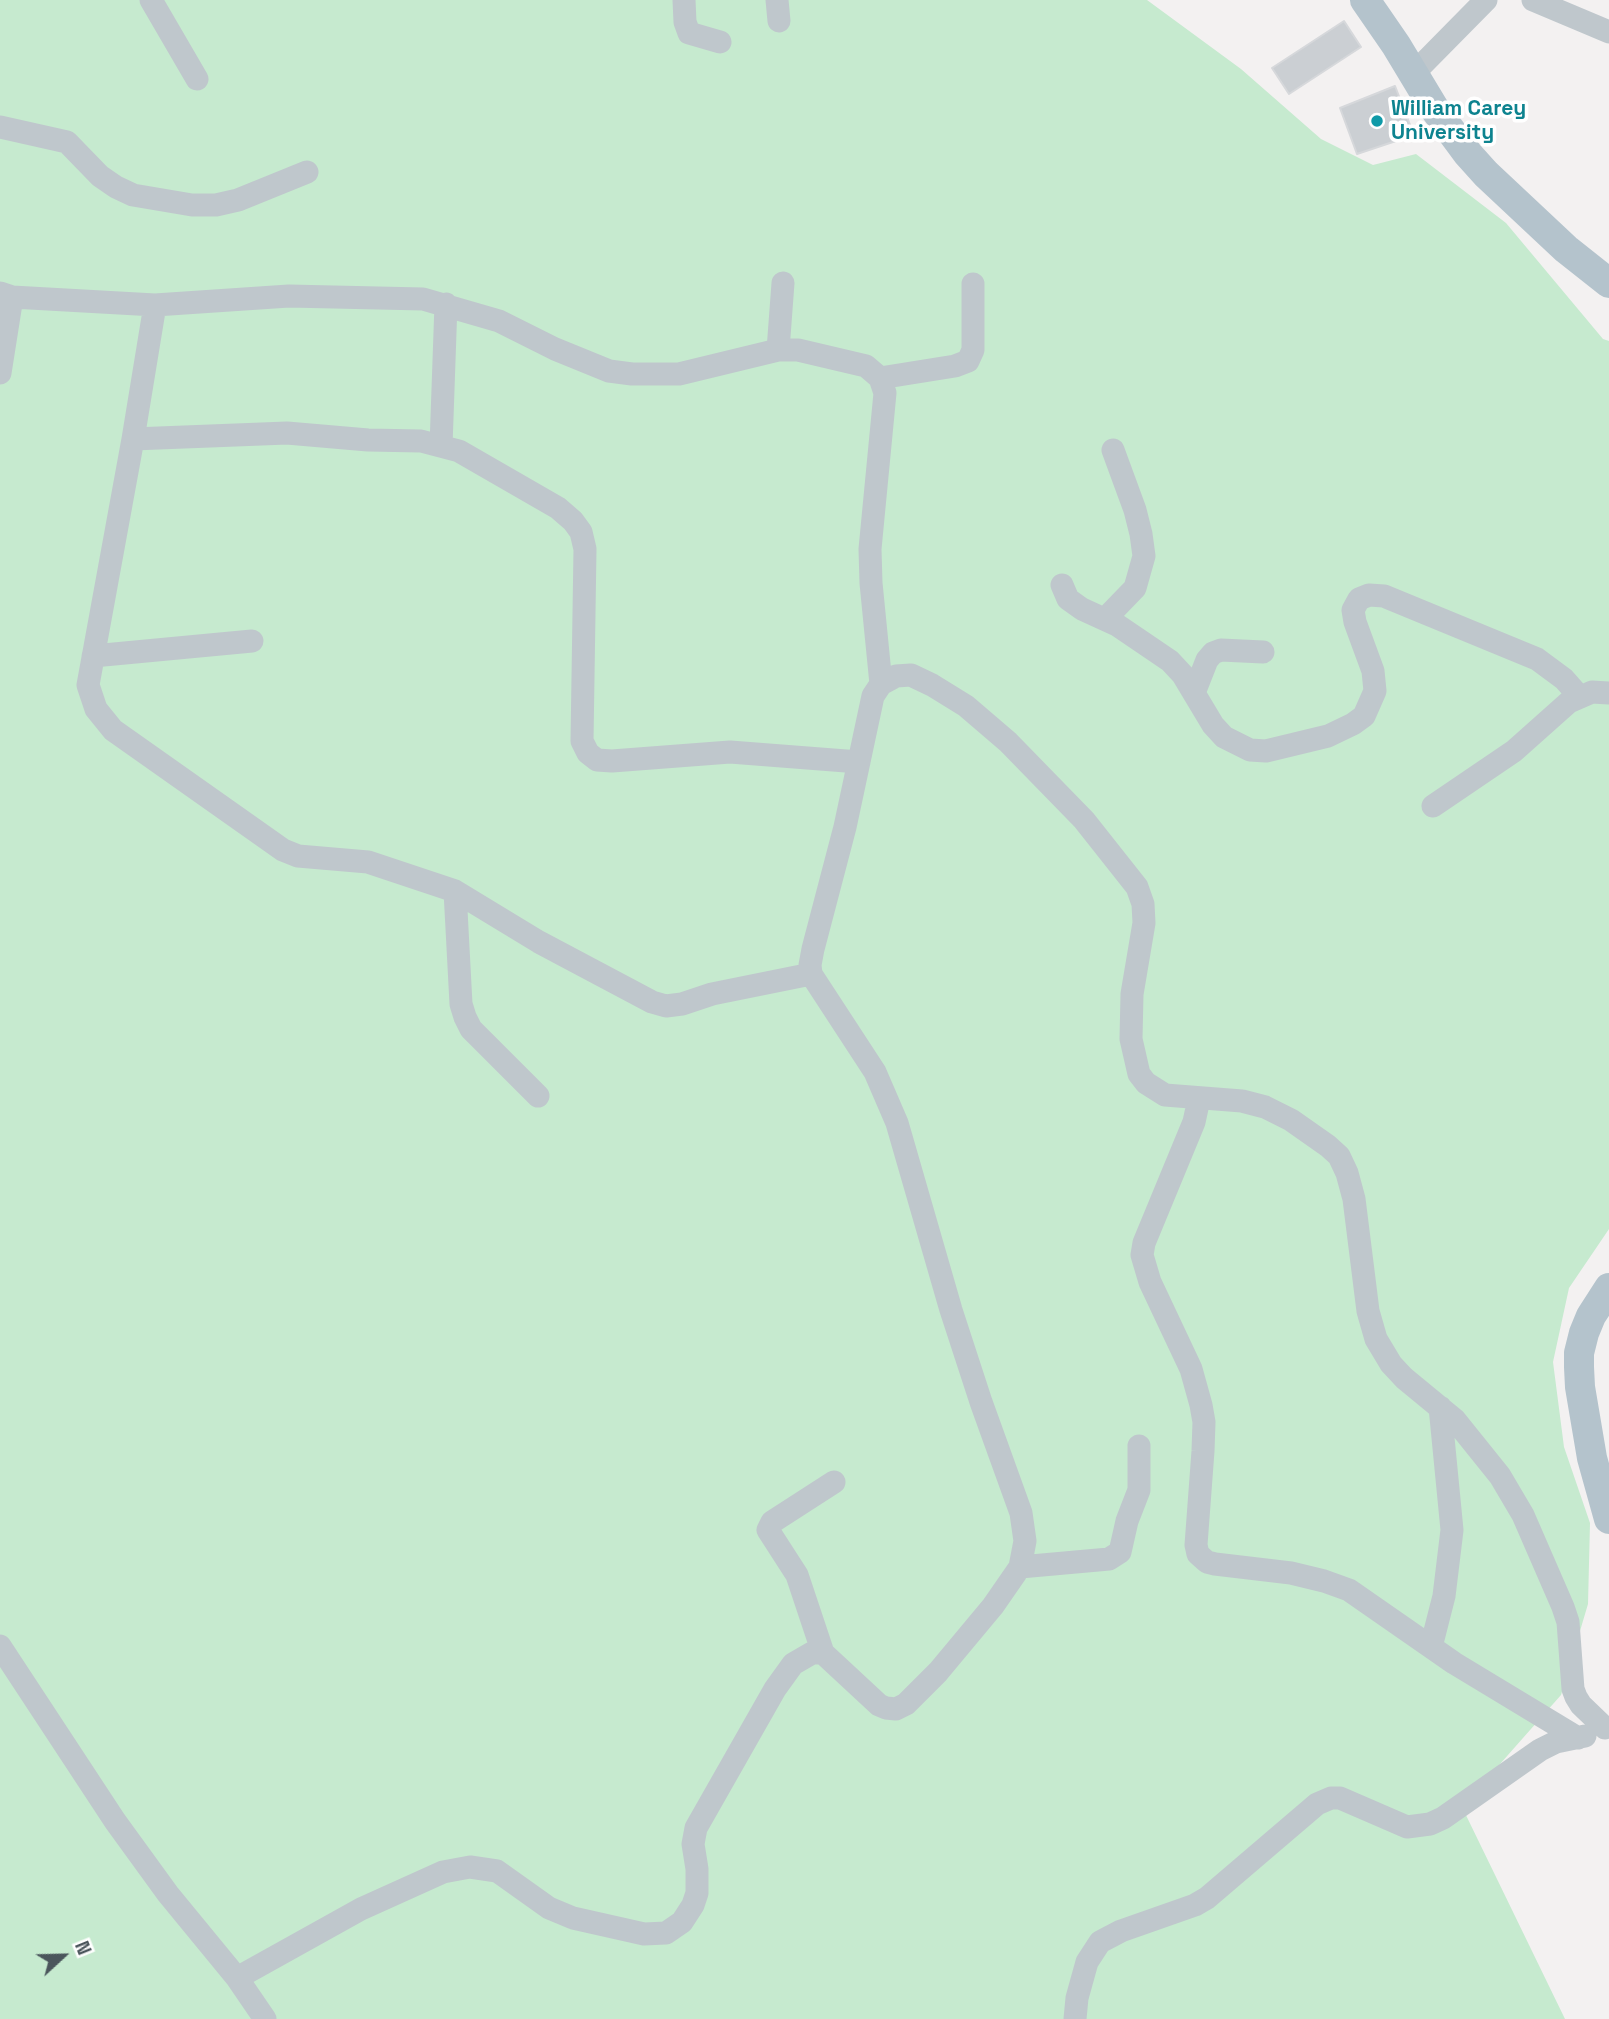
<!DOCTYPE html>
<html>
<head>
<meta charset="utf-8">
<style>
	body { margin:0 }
	#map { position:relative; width:1609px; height:2019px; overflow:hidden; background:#f3f1f1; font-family:"Space Grotesk",sans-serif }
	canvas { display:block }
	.north { position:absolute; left:28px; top:1921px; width:70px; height:70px; -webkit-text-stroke:5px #fff; paint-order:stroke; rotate:68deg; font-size:19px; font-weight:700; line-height:28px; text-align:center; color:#4b565c }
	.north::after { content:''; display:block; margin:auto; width:24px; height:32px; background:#4b565c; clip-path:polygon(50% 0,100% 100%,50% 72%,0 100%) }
</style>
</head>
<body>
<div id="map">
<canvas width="1609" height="2019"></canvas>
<div class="north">N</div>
</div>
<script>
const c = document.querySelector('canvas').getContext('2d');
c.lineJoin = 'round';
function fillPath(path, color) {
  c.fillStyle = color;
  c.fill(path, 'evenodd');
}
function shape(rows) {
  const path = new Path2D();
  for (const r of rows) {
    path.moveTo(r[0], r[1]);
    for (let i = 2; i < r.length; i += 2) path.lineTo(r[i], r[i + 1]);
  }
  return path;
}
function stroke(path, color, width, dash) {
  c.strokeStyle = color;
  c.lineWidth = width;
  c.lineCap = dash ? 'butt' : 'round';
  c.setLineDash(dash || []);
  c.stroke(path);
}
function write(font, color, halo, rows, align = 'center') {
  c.font = font + ' "Space Grotesk",sans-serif';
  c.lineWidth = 7;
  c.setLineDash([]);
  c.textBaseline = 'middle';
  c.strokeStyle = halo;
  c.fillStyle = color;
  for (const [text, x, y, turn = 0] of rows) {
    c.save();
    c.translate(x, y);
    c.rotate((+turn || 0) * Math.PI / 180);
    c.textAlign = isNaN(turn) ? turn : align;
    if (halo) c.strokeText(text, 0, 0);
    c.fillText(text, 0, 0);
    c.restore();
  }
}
fillPath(shape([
	[0,0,1147,0,1241,69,1321,139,1373,165,1416,154,1506,223,1603,339,1609,341,1609,1229,1569,1288,1553,1362,1564,1447,1590,1523,1588,1604,1561,1695,1462,1807,1565,2019,0,2019]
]), '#c6eacf');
const building = shape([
	[1344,21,1361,47,1289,94,1272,68,1344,21],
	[1395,86,1414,135,1357,154,1340,108,1395,86]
]);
fillPath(building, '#cbcfd3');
stroke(building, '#d6d8db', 2);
stroke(shape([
	[151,0,197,79],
	[684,0,685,22,689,33,720,42],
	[777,0,779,21],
	[1533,0,1609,32],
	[1413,74,1486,0],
	[0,127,67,142,100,176,116,187,133,195,192,205,216,205,238,200,307,172],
	[0,293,12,297,155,305,289,296,423,299,499,321,555,349,609,371,632,374,679,374,778,350,798,350,866,366,880,378,885,393,870,549,871,583,881,684],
	[155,305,133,439,88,685,96,709,113,730,283,850,298,856,368,862,455,891,539,942,652,1002,666,1006,682,1004,712,994,811,974],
	[778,350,783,283],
	[0,373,12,297],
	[880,378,955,366,968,361,973,350,973,284],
	[133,439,287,433,368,440,421,441,459,451,558,508,573,521,581,532,585,549,582,741,588,753,597,760,612,761,730,752,859,762],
	[441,446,446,304],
	[1062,585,1068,599,1082,609,1117,625,1170,661,1183,675,1213,725,1224,737,1250,750,1266,751,1328,736,1353,724,1364,716,1375,691,1373,671,1355,622,1353,610,1359,599,1369,595,1384,596,1537,659,1564,679,1579,696],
	[1105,619,1135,588,1144,556,1141,534,1135,510,1113,450],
	[93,656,252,641],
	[1194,693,1207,660,1213,653,1221,650,1263,652],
	[1433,806,1514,751,1569,702,1592,692,1609,693],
	[455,891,461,1004,465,1017,471,1029,538,1096],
	[1199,1099,1194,1122,1144,1243,1142,1255,1150,1282,1191,1369,1201,1405,1204,1422,1203,1451,1196,1545,1198,1554,1207,1562,1215,1564,1291,1573,1324,1581,1349,1590,1454,1663,1578,1738],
	[1020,1567,1109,1559,1120,1552,1127,1521,1139,1490,1139,1446],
	[0,1646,115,1821,168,1894,237,1978,265,2019],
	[1431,1647,1444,1596,1452,1530,1440,1407],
	[823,1653,797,1575,768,1530,772,1522,834,1482],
	[237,1978,361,1909,443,1872,470,1867,497,1871,549,1908,573,1918,644,1934,666,1933,682,1922,693,1905,697,1893,697,1869,693,1844,696,1828,775,1689,793,1664,812,1653,823,1653,879,1705,886,1708,896,1709,906,1704,938,1672,993,1606,1020,1567,1025,1541,1021,1513,981,1402,951,1310,897,1123,875,1072,811,974,810,965,813,949,845,827,873,696,881,684,896,676,911,675,932,685,966,706,1008,742,1084,820,1137,887,1143,904,1144,923,1132,994,1131,1039,1139,1074,1146,1083,1165,1095,1242,1101,1265,1107,1291,1120,1328,1146,1339,1156,1347,1173,1354,1199,1368,1311,1376,1339,1391,1364,1404,1378,1455,1420,1500,1476,1523,1515,1563,1607,1568,1622,1573,1689,1576,1697,1581,1705,1605,1728],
	[1075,2019,1077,1998,1087,1962,1100,1942,1121,1931,1195,1905,1207,1898,1317,1804,1331,1798,1340,1798,1407,1827,1430,1824,1443,1818,1540,1750,1556,1742,1585,1736]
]), '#bfc7cc', 23);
stroke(shape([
	[1365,0,1396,45,1434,108,1468,154,1486,174,1566,249,1609,283],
	[1609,1288,1591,1316,1584,1333,1579,1353,1579,1367,1580,1387,1592,1458,1609,1519]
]), '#b4c3cc', 30);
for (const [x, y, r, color] of [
	[1377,121,7,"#0f9aa8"]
]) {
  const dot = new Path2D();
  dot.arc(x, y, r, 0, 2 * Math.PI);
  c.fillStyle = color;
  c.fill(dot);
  stroke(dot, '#fff', 2.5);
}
write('bold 21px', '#0d838f', '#fff', [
	["William Carey",1391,109],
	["University",1391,133]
], 'left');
</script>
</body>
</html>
